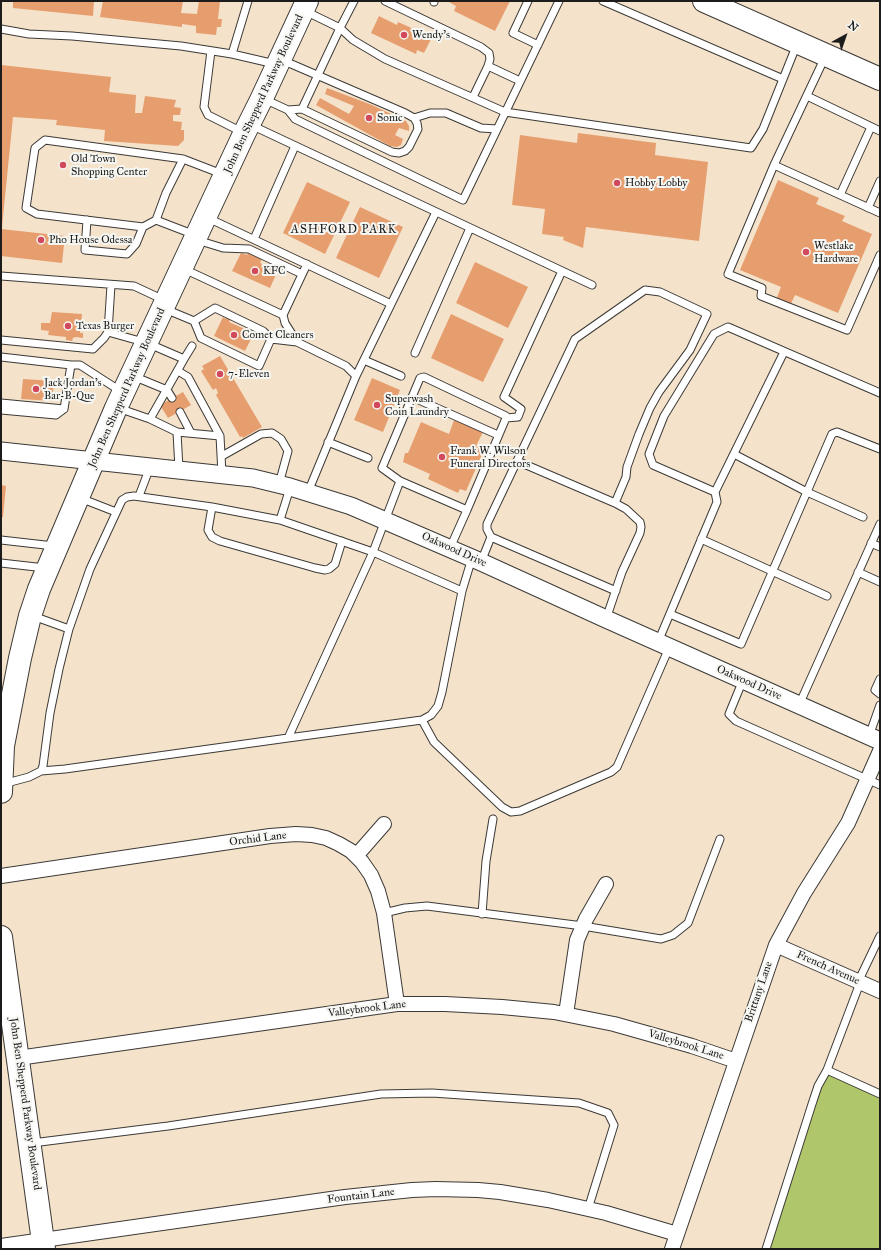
<!DOCTYPE html>
<html>
<head>
<meta charset="utf-8">
<style>
	body { margin:0 }
	#map { position:relative; width:881px; height:1250px; overflow:hidden; background:#f4e2cb; font-family:"IM FELL Great Primer",serif }
	canvas { display:block }
	.frame { position:absolute; inset:0; border:2px solid #1c1c1c; pointer-events:none }
	.north { position:absolute; left:825px; top:16px; width:40px; height:40px; -webkit-text-stroke:3px #f6f6f2; paint-order:stroke; rotate:40deg; font-size:11px; font-weight:700; line-height:16px; text-align:center; color:#1c1c1c }
	.north::after { content:''; display:block; margin:auto; width:14px; height:18px; background:#1c1c1c; clip-path:polygon(50% 0,100% 100%,50% 72%,0 100%) }
</style>
</head>
<body>
<div id="map">
<canvas width="881" height="1250"></canvas>
<div class="frame"></div>
<div class="north">N</div>
</div>
<script>
const c = document.querySelector('canvas').getContext('2d');
c.lineJoin = 'round';
function fillPath(path, color) {
  c.fillStyle = color;
  c.fill(path, 'evenodd');
}
function shape(rows) {
  const path = new Path2D();
  for (const r of rows) {
    path.moveTo(r[0], r[1]);
    for (let i = 2; i < r.length; i += 2) path.lineTo(r[i], r[i + 1]);
  }
  return path;
}
function stroke(path, color, width, dash) {
  c.strokeStyle = color;
  c.lineWidth = width;
  c.lineCap = dash ? 'butt' : 'round';
  c.setLineDash(dash || []);
  c.stroke(path);
}
function write(font, color, halo, rows, align = 'center') {
  c.font = font + ' "IM FELL Great Primer",serif';
  c.lineWidth = 4;
  c.setLineDash([]);
  c.textBaseline = 'middle';
  c.strokeStyle = halo;
  c.fillStyle = color;
  for (const [text, x, y, turn = 0] of rows) {
    c.save();
    c.translate(x, y);
    c.rotate((+turn || 0) * Math.PI / 180);
    c.textAlign = isNaN(turn) ? turn : align;
    if (halo) c.strokeText(text, 0, 0);
    c.fillText(text, 0, 0);
    c.restore();
  }
}
fillPath(shape([
	[824,1069,880,1094,880,1249,767,1249]
]), '#b0c66b');
fillPath(shape([
	[13,1,94,1,93,16,13,8],
	[103,1,183,1,181,13,197,14,199,1,220,1,218,19,222,19,221,27,217,27,216,35,196,33,196,26,182,24,182,27,100,17],
	[449,1,510,1,495,31,454,11,456,6,449,2],
	[379,16,397,25,398,22,432,37,424,53,417,50,416,54,371,33],
	[1,65,111,77,109,92,136,95,135,113,142,113,145,96,176,100,174,107,181,108,180,115,173,115,173,121,182,122,181,130,184,130,184,140,178,146,104,141,105,130,56,125,57,120,13,117,2,227,1,226],
	[327,88,372,105,406,121,409,126,409,131,399,128,395,135,403,139,401,145,397,147,390,146,316,105,320,98,349,114,354,106,325,94],
	[578,133,656,143,655,155,708,162,699,241,586,227,583,248,563,240,564,237,542,234,545,209,512,205,520,135,577,143],
	[778,180,819,198,816,204,845,216,842,221,872,234,838,313,795,295,790,306,776,300,781,287,740,270],
	[307,182,350,202,325,254,283,233],
	[360,207,403,227,379,278,336,258],
	[1,229,65,236,62,263,1,256],
	[241,253,247,255,248,253,262,259,260,263,278,270,270,288,232,271],
	[475,262,528,287,508,328,456,303],
	[52,312,82,314,80,333,83,333,83,338,76,337,73,338,72,341,66,340,66,337,48,335,49,331,41,330,41,323,50,323],
	[451,314,504,339,483,382,431,358],
	[226,316,231,318,229,322,254,333,245,351,214,336,223,317,226,319],
	[220,356,262,427,243,438,242,436,240,437,216,395,218,393,216,388,213,390,201,371,204,369,202,366],
	[372,378,400,390,383,432,354,420],
	[23,379,54,381,52,401,21,399],
	[183,392,191,405,168,418,160,405],
	[454,420,483,432,476,446,484,450,466,491,460,489,458,493,428,479,430,474,403,462,405,453,408,453,421,422,449,434],
	[1,485,6,486,3,517,1,517]
]), '#e79e6e');
const service = shape([
	[385,1,481,47,489,53,490,59,488,66,473,97],
	[528,1,513,33,538,45],
	[603,1,783,79],
	[434,2,434,1],
	[305,11,340,28,354,1],
	[1,29,29,34,72,36,181,46,232,54,275,64],
	[211,51,204,107,208,115,242,132],
	[232,54,248,1],
	[825,57,774,165,728,274,762,288,761,296,847,330,880,255],
	[282,60,405,113,414,118,417,123,418,129,409,147,405,151,399,153,392,152,302,109,288,110],
	[488,66,520,81],
	[807,96,880,131],
	[264,99,288,110,295,119,463,200,559,1],
	[302,109,340,28,353,40,385,59,505,112,751,148,763,129,797,44],
	[414,118,430,113,446,113,481,128,497,129],
	[251,125,592,285],
	[774,165,880,213],
	[840,195,871,127],
	[868,208,880,181],
	[208,218,391,304],
	[87,220,85,250,127,254,136,244,143,227],
	[156,220,143,227,37,214,26,208,35,148,45,140,183,159],
	[195,235,156,220,166,193,183,159,222,174],
	[254,239,295,146],
	[197,240,223,248,249,249,302,274],
	[307,264,283,315,285,323,297,342,346,366,356,376,308,492],
	[184,269,283,315],
	[1,276,134,286,164,300],
	[165,309,194,321,201,338,259,366,271,339],
	[194,321,215,308,263,331,271,339,297,342],
	[108,332,111,285],
	[1,340,93,349,104,338,108,332,147,343,184,359,192,346],
	[415,353,470,228],
	[1,357,71,365,64,409,56,415,1,410],
	[364,360,401,376],
	[71,365,80,365,122,392],
	[133,376,167,390,172,398],
	[356,376,436,212],
	[412,397,382,468,400,481,467,510,450,548],
	[1,403,64,409],
	[118,408,150,419],
	[180,412,191,433],
	[506,418,518,417,521,409,504,397,562,271],
	[177,432,220,436,188,377,178,371],
	[220,436,222,474],
	[328,442,368,458],
	[734,454,807,492,863,517],
	[222,456,261,434,272,433,281,439,288,451,279,484],
	[179,469,177,432,150,419,184,359],
	[715,492,784,352],
	[139,496,150,467],
	[80,498,116,512],
	[212,507,208,530,212,537,220,541,315,568,325,570,329,569,335,564,342,541],
	[467,510,506,418,506,416,424,377,420,378,412,397,498,435],
	[280,520,290,488],
	[491,537,616,591],
	[701,539,827,596],
	[1,540,54,546],
	[871,543,880,547],
	[481,562,491,537,487,529,487,524,517,461],
	[1,563,45,568],
	[858,572,880,582],
	[670,614,741,644,832,434,837,432,880,449],
	[33,616,69,629],
	[606,619,622,572,640,533,641,527,640,522,626,509,615,503,517,461,575,339,645,290,660,292,707,314,690,350,659,392,650,408,639,434,627,467,626,477,615,503],
	[658,642,717,502,715,492,653,465,649,454,664,416,714,334,728,327,880,393],
	[880,679,875,690,880,694],
	[743,680,729,714,736,721,880,785],
	[799,705,880,524],
	[422,720,434,742,502,807,511,812,520,811,611,772,617,767,669,648],
	[869,736,880,705],
	[288,738,422,720,431,715,438,706,442,692,462,591],
	[41,771,65,769,288,738,373,552,400,481],
	[3,784,29,777,41,771,43,766,50,713,59,669,69,629,90,569,122,500,127,497,134,496,212,507,280,520,373,552,462,591,472,558],
	[384,913,405,908,427,906,583,926,661,939,673,935,688,923,720,839],
	[482,914,486,861,493,819],
	[858,982,880,936],
	[860,983,827,1070,880,1094],
	[32,1143,168,1126,381,1094,432,1093,579,1103,608,1113,614,1125,588,1209],
	[766,1249,812,1104,818,1086,827,1070]
]);
const minor = shape([
	[356,856,384,824],
	[1,876,270,836,296,834,312,835,326,838,339,844,351,851,362,862,371,875,378,891,384,913,397,1004],
	[776,945,880,991],
	[566,1014,577,940,586,919,606,884],
	[18,1058,397,1004,445,1004,502,1007,554,1012,614,1024,692,1046,736,1061],
	[1,1246,345,1197,412,1190,436,1189,478,1190,500,1192,548,1200,606,1213,677,1234],
	[672,1249,776,945,804,893,848,823,880,751]
]);
const tertiary = shape([
	[1,451,253,478,290,487,351,506,481,562,606,619,880,741]
]);
const primary = shape([
	[704,1,880,79],
	[1,792,3,746,20,658,30,616,39,589,116,408,244,134,262,98,307,1],
	[1,937,44,1249]
]);
stroke(service, '#3c3a36', 9);
stroke(minor, '#3c3a36', 16);
stroke(tertiary, '#3c3a36', 19);
stroke(primary, '#3c3a36', 24);
stroke(service, '#fff', 7);
stroke(minor, '#fff', 14);
stroke(tertiary, '#fff', 17);
stroke(primary, '#fff', 22);
for (const [x, y, r, color] of [
	[404,35,4,"#d1495b"],
	[369,118,4,"#d1495b"],
	[63,165,4,"#d1495b"],
	[617,183,4,"#d1495b"],
	[41,240,4,"#d1495b"],
	[806,252,4,"#d1495b"],
	[255,271,4,"#d1495b"],
	[68,326,4,"#d1495b"],
	[234,335,4,"#d1495b"],
	[220,374,4,"#d1495b"],
	[36,389,4,"#d1495b"],
	[377,405,4,"#d1495b"],
	[442,457,4,"#d1495b"]
]) {
  const dot = new Path2D();
  dot.arc(x, y, r, 0, 2 * Math.PI);
  c.fillStyle = color;
  c.fill(dot);
  stroke(dot, '#f6f6f2', 1.5);
}
write('11px', '#1c1c1c', '#f6f6f2', [
	["Wendy's",412,35],
	["Sonic",377,118],
	["Old Town",71,159],
	["Shopping Center",71,172],
	["Hobby Lobby",625,183],
	["Pho House Odessa",49,240],
	["Westlake",814,246],
	["Hardware",814,259],
	["KFC",263,271],
	["Texas Burger",76,326],
	["Comet Cleaners",242,335],
	["7-Eleven",228,374],
	["Jack Jordan's",44,383],
	["Bar-B-Que",44,396],
	["Superwash",385,399],
	["Coin Laundry",385,412],
	["Frank W. Wilson",450,451],
	["Funeral Directors",450,464]
], 'left');
write('11px', '#1c1c1c', '#f6f6f2', [
	["John Ben Shepperd Parkway Boulevard",264,94,-65],
	["John Ben Shepperd Parkway Boulevard",127,388,-66],
	["Oakwood Drive",454,550,24],
	["Oakwood Drive",749,683,24],
	["Orchid Lane",258,839,-7],
	["French Avenue",828,968,24],
	["Brittany Lane",759,992,-71],
	["Valleybrook Lane",367,1009,-7],
	["Valleybrook Lane",686,1045,17],
	["John Ben Shepperd Parkway Boulevard",25,1104,82],
	["Fountain Lane",361,1196,-7]
]);
c.letterSpacing = '1px';
write('12px', '#1c1c1c', '#f6f6f2', [
	["ASHFORD PARK",344,230]
]);
c.letterSpacing = '0px';
</script>
</body>
</html>
